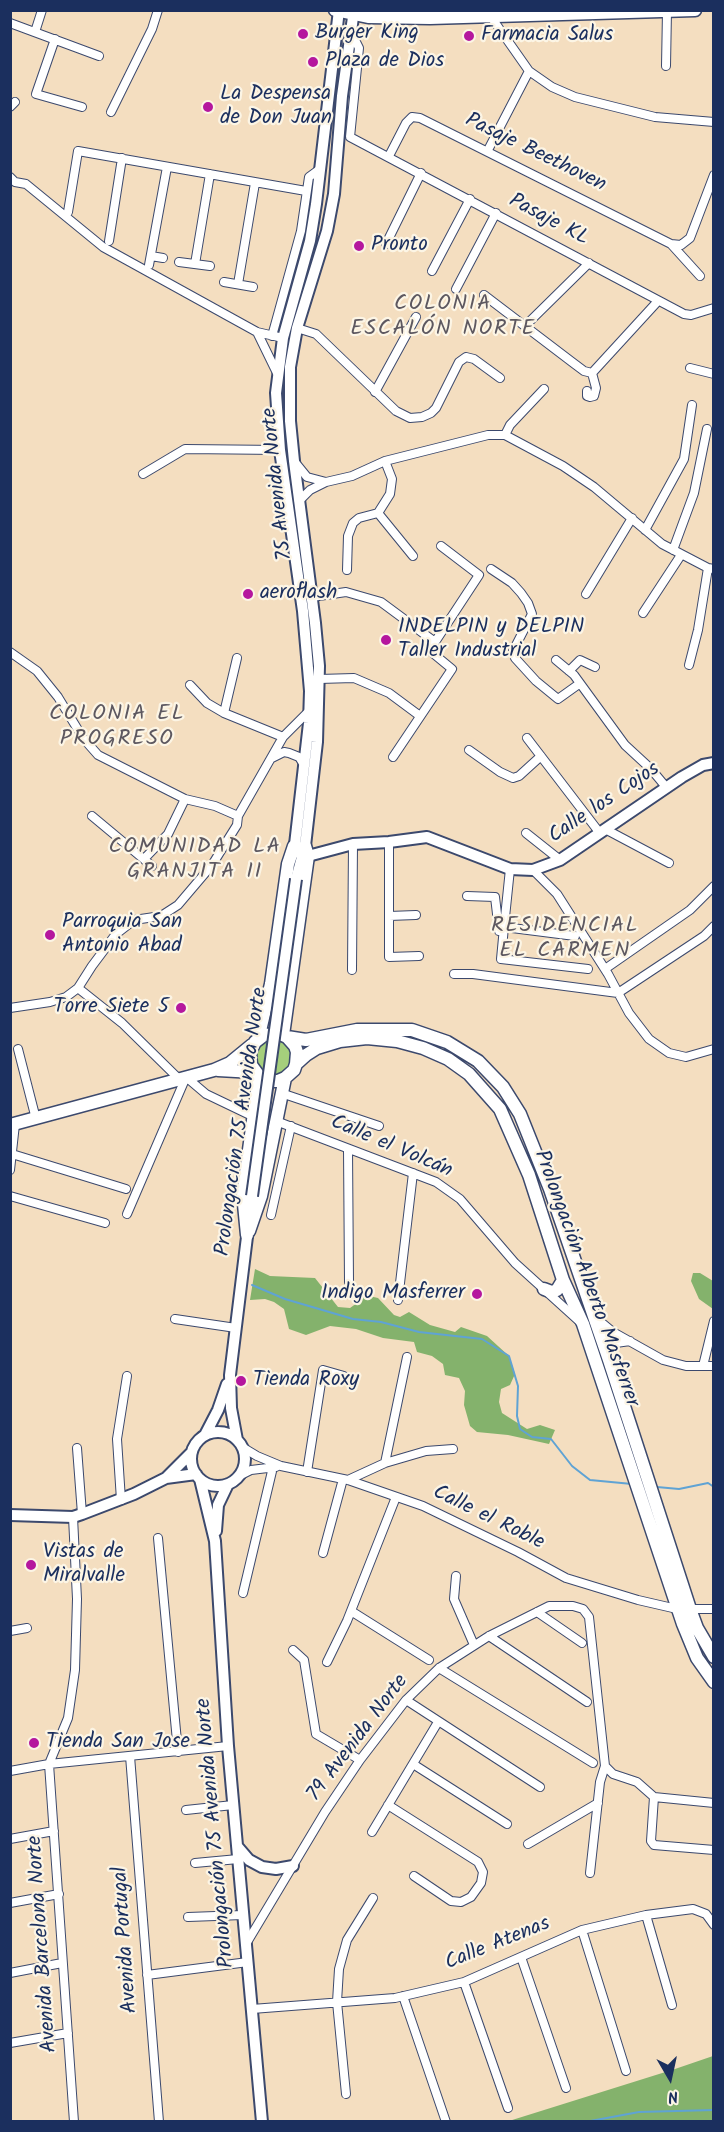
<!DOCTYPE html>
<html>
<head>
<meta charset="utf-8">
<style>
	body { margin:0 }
	#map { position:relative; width:724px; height:2132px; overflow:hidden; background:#f4dec0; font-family:Kalam,sans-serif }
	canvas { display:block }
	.frame { position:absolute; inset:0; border:12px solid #1b2f5e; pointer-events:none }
	.north { position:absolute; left:640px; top:2048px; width:60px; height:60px; -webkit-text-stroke:4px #fcf5e5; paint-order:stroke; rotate:171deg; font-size:16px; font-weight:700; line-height:24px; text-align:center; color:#1b2f5e }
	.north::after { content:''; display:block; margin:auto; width:21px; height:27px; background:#1b2f5e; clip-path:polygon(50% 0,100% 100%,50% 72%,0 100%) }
</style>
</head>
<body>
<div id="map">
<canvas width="724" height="2132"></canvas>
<div class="frame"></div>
<div class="north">N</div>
</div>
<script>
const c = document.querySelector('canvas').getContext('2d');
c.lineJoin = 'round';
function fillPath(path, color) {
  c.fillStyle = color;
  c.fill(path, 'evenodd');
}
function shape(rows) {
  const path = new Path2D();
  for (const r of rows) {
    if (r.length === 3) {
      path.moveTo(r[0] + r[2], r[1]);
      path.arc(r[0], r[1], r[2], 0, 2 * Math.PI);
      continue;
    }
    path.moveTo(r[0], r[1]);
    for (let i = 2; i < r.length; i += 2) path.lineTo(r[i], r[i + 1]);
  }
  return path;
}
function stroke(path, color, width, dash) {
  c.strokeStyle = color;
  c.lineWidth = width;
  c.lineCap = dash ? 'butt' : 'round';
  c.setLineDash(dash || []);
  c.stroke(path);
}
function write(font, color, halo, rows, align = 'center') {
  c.font = font + ' Kalam,sans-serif';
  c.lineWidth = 4.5;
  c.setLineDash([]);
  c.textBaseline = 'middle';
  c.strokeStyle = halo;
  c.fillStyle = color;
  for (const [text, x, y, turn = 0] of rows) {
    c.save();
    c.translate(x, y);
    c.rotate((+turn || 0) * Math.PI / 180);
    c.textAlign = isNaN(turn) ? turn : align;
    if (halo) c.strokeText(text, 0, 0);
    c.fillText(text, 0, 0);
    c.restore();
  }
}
fillPath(shape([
	[281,1038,291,1050,291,1062,285,1071,277,1075,263,1074,253,1057,263,1039]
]), '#a5cf7c');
fillPath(shape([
	[255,1269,270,1276,315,1278,338,1307,350,1308,357,1303,362,1297,369,1296,378,1298,394,1315,400,1317,409,1312,430,1325,455,1332,461,1327,487,1336,509,1356,515,1374,510,1385,501,1389,499,1402,502,1413,527,1429,540,1425,555,1430,549,1444,508,1435,477,1432,470,1426,464,1405,465,1391,459,1378,445,1375,443,1364,432,1356,417,1352,414,1342,383,1338,356,1329,330,1326,306,1335,289,1329,284,1309,274,1302,265,1299,250,1300],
	[693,1273,700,1273,713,1281,713,1309,699,1299,691,1281],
	[713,2056,713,2121,509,2121,675,2069]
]), '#84b26c');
stroke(shape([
	[252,1285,285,1299,353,1319,381,1322,419,1332,482,1339,509,1356,518,1386,517,1416,520,1429,532,1437,551,1439,572,1466,590,1480,632,1484],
	[657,1487,679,1489,708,1483,714,1487],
	[585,2122,639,2112,714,2110]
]), '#5fa3d4', 2);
const street = shape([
	[489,14,529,71,552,87,575,97,655,117,714,122],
	[10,23,99,56],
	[35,32,42,10],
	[349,37,355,40,359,48,350,137,684,314,691,315,714,308],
	[55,39,36,94,82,107],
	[666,66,667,11],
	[10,107,15,102],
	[111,112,152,29,158,10],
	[488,150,529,71],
	[389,156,406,123,412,117,420,118,671,244,681,245,690,238,714,175],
	[10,177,15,182,26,184,103,247,257,332,283,338],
	[68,212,78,151,306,191],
	[109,241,122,158],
	[386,244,421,173],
	[671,244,700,276],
	[151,256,163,258],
	[179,262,210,266],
	[195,264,210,174],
	[149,265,167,167],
	[432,271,470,199],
	[224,282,253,287],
	[238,284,255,183],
	[456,289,496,213],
	[484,295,572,362,584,371,592,373],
	[525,326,589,263],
	[297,328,316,334,396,411,410,418,422,417,431,413,436,408,459,362,466,357,474,359,500,378],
	[257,332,277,373],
	[272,336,301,231,309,177,320,169],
	[690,368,714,374],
	[592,373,658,301],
	[587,391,587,396,590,397,594,396,596,388,592,373],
	[375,392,416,317],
	[505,435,510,425,544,389],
	[294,461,307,477,326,482],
	[143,474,185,449,280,450],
	[299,501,310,490,326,482,352,476,385,461,488,435,505,435,563,466,594,487,662,544,708,568,714,569],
	[378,513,413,556],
	[645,530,684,459,692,405],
	[673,550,694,493,707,429],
	[491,569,512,583,521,593,528,603,532,614,513,651,515,658,536,681,558,699,579,684],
	[347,570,348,536,353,523,359,518,378,513,390,494,392,479,385,461],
	[586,594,632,518],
	[312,597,346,592,381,602,435,642,429,650,452,669,393,757],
	[643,613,681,555],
	[435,642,479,575,441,546],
	[10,652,37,671,58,697,83,738,98,755,185,799,215,806,238,816],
	[556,660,574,675,625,745,651,769,666,787],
	[689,665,698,630,708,568],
	[569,671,580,660,595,667],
	[319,679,354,678,389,693,420,716],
	[190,685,207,703,224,713,283,737],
	[224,713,237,658],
	[527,738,599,832],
	[469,750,500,772,513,778,519,776,541,756],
	[272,758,284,752,289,753,299,757,304,765],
	[92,816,152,866],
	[605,829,669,863],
	[526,833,560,860],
	[389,842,389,957,419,956],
	[144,859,168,834,185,799],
	[510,869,504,927,575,936],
	[533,870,557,894,608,974,629,1013,649,1039,669,1053,686,1057,714,1049],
	[467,896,495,897,499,931],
	[389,916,416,915],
	[504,927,501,959,588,969],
	[605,969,690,910,714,886],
	[352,970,353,844],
	[454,974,473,974,618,993,704,936,714,926],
	[78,988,122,1023,179,1079],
	[10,1008,50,1002,66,997,78,988,92,966,116,934,134,920,161,916,178,905,212,865,237,825,238,816,283,737,309,711],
	[18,1049,36,1119],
	[281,1093,379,1126],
	[276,1121,436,1182,460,1199,515,1263,579,1321],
	[348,1149,349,1282],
	[12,1154,126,1189],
	[10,1170,15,1124],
	[10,1196,105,1223],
	[127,1214,186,1077,206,1094,254,1117],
	[271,1215,291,1126],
	[398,1300,413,1173],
	[596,1318,613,1332,663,1360,686,1366,714,1366],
	[175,1319,236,1328],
	[608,1357,609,1352,616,1343,630,1341],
	[703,1366,714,1321],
	[242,1447,257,1456,281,1466,348,1480,423,1506,518,1552,566,1578,638,1600,677,1609],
	[77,1448,82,1514],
	[385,1463,407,1357],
	[307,1472,323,1370,344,1376],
	[237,1477,251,1470,276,1467],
	[348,1480,385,1463,426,1451,453,1449],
	[121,1500,117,1439,127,1376],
	[73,1517,77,1599,75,1670,68,1718,49,1764,74,2122],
	[158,1538,178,1752],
	[323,1553,343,1479],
	[456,1576,454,1599,474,1645],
	[243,1593,273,1467],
	[690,1609,714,1609],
	[351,1611,429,1660],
	[537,1612,582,1643],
	[10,1631,27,1628],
	[489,1636,587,1702],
	[293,1650,304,1660,316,1734,360,1760],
	[327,1662,347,1621,396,1497],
	[439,1668,593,1763],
	[406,1700,540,1787],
	[130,1756,159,2122],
	[413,1764,507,1824],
	[10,1771,49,1764,228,1746],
	[654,1797,651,1841,654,1845,714,1850],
	[654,1797,714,1803],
	[388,1805,478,1862,483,1872,481,1883,471,1897,461,1902,451,1901,414,1876],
	[186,1810,233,1805],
	[372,1832,438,1722],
	[10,1839,54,1831],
	[528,1844,598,1803],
	[195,1863,238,1859],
	[590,1873,600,1782,605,1766],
	[10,1903,59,1894],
	[646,1915,672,2005],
	[188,1917,243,1915],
	[582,1930,626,2071],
	[246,1944,325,1812,360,1760,406,1700,439,1668,489,1636,549,1606,573,1606,583,1609,589,1617,605,1766,613,1774,637,1782,654,1797],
	[521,1957,566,2088],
	[10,1973,62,1963],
	[147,1975,248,1962],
	[464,1982,508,2108],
	[403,1996,446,2122],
	[252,2009,395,1998,464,1982,582,1930,646,1915,693,1909,706,1914,714,1925],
	[10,2043,68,2033],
	[346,2094,337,2002,339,1969,347,1940,373,1898]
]);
const secondary = shape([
	[294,853,309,723,310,691,303,611,280,450,276,393,283,338,310,241,316,204,339,10],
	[308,856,353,844,389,842,427,837,510,869,533,870,560,860,682,777,703,765,714,763],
	[296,879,305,846,317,742,319,666,315,623,294,461,290,421,290,367,297,328,327,231,334,194,342,96,354,10],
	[218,1459,27],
	[205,1435,218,1410,227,1384],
	[237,1440,231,1408,230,1375,252,1196],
	[166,1478,196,1474],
	[200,1479,215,1541,228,1746,262,2122],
	[10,1515,73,1517,82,1514,134,1494,166,1478,192,1452],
	[216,1531,218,1505,228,1484],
	[237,1846,249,1860,262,1867,276,1869,293,1866]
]);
const primary = shape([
	[335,10,368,17,430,18,695,10],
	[283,1035,308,856,305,846],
	[287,1037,306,1040,357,1030,412,1030,447,1042,478,1061,503,1087,520,1114,550,1189,609,1360,690,1609,697,1628,714,1657],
	[258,1039,271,984,288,864,294,846],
	[296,1064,306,1055,317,1048,340,1041,367,1038,397,1041,423,1048,448,1059,469,1074,500,1109,529,1175,563,1280,583,1324,683,1624,697,1658,714,1682],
	[218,1070,254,1072],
	[10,1125,214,1070,230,1063,252,1045],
	[249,1231,261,1196,285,1078],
	[247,1235,243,1194,259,1076,251,1065,250,1052,255,1042,264,1035,280,1034,287,1037,295,1046,297,1052,296,1064,294,1070,285,1078,278,1081,271,1081,259,1076],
	[544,1289,552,1292,557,1290,563,1280]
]);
stroke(street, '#3c496d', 10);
stroke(secondary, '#3c496d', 14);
stroke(primary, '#3c496d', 15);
stroke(street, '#fff', 8);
stroke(secondary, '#fff', 10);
stroke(primary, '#fff', 12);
const secondaryBridge = shape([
	[252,1196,296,879]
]);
stroke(secondaryBridge, '#3c496d', 14, []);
stroke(secondaryBridge, '#fff', 10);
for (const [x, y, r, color] of [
	[303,34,6,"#b5179e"],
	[469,36,6,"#b5179e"],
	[313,62,6,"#b5179e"],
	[208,107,6,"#b5179e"],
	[359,246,6,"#b5179e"],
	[248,594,6,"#b5179e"],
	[386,640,6,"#b5179e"],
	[50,935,6,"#b5179e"],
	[181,1008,6,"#b5179e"],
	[477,1294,6,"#b5179e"],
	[241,1381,6,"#b5179e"],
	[31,1565,6,"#b5179e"],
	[34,1743,6,"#b5179e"]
]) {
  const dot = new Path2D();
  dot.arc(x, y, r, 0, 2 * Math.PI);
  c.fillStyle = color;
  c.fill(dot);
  stroke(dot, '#fcf5e5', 2);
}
write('21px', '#1b2f5e', '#fcf5e5', [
	["Burger King",315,34],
	["Farmacia Salus",481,36],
	["Plaza de Dios",325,62],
	["La Despensa",220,95],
	["de Don Juan",220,119],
	["Pronto",371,246],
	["aeroflash",260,594],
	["INDELPIN y DELPIN",398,628],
	["Taller Industrial",398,652],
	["Parroquia San",62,923],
	["Antonio Abad",62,947],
	["Torre Siete 5",169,1008,"right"],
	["Indigo Masferrer",465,1294,"right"],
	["Tienda Roxy",253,1381],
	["Vistas de",43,1553],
	["Miralvalle",43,1577],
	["Tienda San Jose",46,1743]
], 'left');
write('21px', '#1b2f5e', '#fcf5e5', [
	["Pasaje Beethoven",535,154,26],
	["Pasaje KL",548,221,28],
	["75 Avenida Norte",279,484,-96],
	["Calle los Cojos",605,804,-34],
	["Prolongación 75 Avenida Norte",243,1122,-82],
	["Calle el Volcán",391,1148,23],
	["Prolongación Alberto Masferrer",585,1279,70],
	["Calle el Roble",488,1519,26],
	["79 Avenida Norte",359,1739,-53],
	["Prolongación 75 Avenida Norte",217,1833,-95],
	["Avenida Portugal",127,1940,-94],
	["Avenida Barcelona Norte",44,1944,-94],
	["Calle Atenas",498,1945,-22]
]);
c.letterSpacing = '1.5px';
write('22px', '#5d5860', '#fcf5e5', [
	["COLONIA",443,305],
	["ESCALÓN NORTE",443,330],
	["COLONIA EL",117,715],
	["PROGRESO",117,740],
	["COMUNIDAD LA",195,848],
	["GRANJITA II",195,873],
	["RESIDENCIAL",565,927],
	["EL CARMEN",565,952]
]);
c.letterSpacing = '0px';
</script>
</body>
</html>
